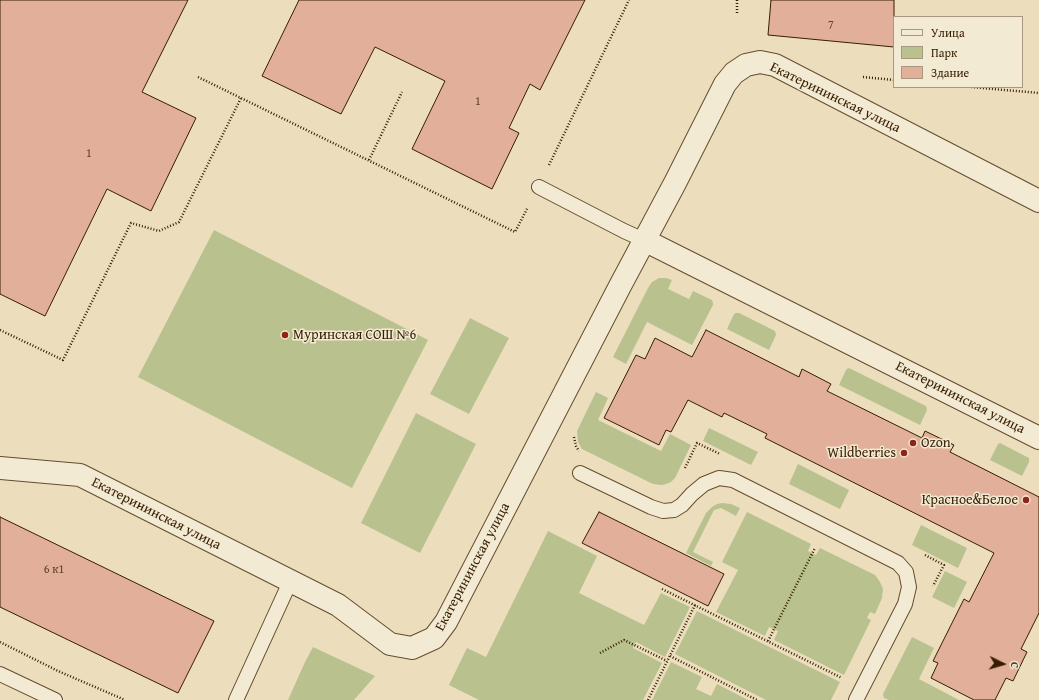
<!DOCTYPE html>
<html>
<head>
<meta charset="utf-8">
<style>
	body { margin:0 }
	#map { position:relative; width:1039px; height:700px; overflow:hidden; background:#ecdebc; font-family:"Gentium Book Plus",serif }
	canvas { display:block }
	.legend { position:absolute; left:893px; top:16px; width:130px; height:72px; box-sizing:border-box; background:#f3ead3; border:1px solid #a7987f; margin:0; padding:5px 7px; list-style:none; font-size:12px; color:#361d00 }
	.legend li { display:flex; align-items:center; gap:8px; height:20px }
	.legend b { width:20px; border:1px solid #a7987f }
	.north { position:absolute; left:983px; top:644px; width:40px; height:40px; -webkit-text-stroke:3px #f3ead3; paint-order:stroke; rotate:95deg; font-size:11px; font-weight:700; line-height:16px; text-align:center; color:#361d00 }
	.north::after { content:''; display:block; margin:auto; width:14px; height:18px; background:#361d00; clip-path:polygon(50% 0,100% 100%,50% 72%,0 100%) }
</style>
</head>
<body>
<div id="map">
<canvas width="1039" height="700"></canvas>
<ul class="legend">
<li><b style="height:5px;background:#f3ead3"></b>Улица</li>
<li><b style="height:11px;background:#b9c18f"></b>Парк</li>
<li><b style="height:11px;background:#e2af9a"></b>Здание</li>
</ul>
<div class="north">С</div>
</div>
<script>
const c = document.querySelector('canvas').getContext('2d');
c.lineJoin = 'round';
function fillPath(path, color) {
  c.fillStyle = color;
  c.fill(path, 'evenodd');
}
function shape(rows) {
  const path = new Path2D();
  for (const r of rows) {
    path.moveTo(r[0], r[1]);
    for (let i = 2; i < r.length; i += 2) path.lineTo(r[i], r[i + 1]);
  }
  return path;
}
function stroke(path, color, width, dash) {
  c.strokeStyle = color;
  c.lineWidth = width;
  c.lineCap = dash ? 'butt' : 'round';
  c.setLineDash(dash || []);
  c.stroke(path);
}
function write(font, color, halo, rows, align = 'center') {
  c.font = font + ' "Gentium Book Plus",serif';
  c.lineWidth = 3;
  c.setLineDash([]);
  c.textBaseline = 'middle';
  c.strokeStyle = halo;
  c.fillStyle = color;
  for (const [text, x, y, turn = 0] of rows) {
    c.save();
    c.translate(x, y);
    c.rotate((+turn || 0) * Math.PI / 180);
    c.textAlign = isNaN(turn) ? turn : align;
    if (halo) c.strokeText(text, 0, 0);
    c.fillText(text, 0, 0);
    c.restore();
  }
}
fillPath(shape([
	[214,230,428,340,352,488,138,377],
	[659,278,666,278,672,280,668,289,689,299,693,291,712,300,713,303,713,305,692,345,647,322,626,364,613,357,648,288,652,282],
	[736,313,739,313,775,331,776,335,769,350,727,329,734,314],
	[470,318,509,338,469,414,430,394],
	[848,368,851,369,926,406,927,410,920,425,839,385,846,370],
	[596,392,608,398,598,420,661,451,670,434,691,445,675,478,671,482,666,484,662,485,653,484,582,449,578,442,577,431],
	[416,413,476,444,420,553,361,523],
	[709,428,758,452,751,465,703,441],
	[1000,443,1029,458,1029,462,1022,476,990,460,998,444],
	[798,464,849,490,840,509,789,484],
	[722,503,731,504,740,508,736,516,721,508,714,510,693,552,713,562,711,566,686,553,706,513,712,507,717,504],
	[747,512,811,544,808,551,816,555,820,548,875,575,880,582,883,589,882,598,875,614,870,612,867,618,871,620,844,675,774,640,778,631,769,627,765,636,716,612,738,570,722,562],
	[921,525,967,548,958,568,912,545],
	[548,531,597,556,579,593,644,625,661,593,690,607,665,657,636,642,634,645,633,648,662,663,643,700,479,700,449,685,467,648,486,657],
	[945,571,967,582,954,608,932,597],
	[697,611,840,682,831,700,766,700,675,654],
	[912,637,934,648,919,679,959,700,889,700,884,698,883,694],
	[313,647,375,676,354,700,288,700,305,662],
	[671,662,702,677,696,689,711,696,717,684,748,700,652,700]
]), '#b9c18f');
const building = shape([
	[0,0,188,0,142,92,196,118,151,211,107,189,45,316,0,294,0,0],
	[299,0,585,0,540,90,530,84,509,128,519,133,492,189,412,149,445,81,375,47,341,114,262,76,299,0],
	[771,0,894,0,894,47,768,35,771,0],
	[706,330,799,377,802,369,831,384,827,391,922,438,925,431,954,445,950,452,1039,497,1039,613,1021,649,1027,652,1013,681,1006,678,995,700,974,700,931,678,938,663,933,661,964,599,969,602,994,553,765,438,767,434,724,413,722,417,688,400,671,432,666,430,659,445,604,418,636,355,645,359,655,338,692,357,706,330],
	[599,512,724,574,708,606,582,543,599,512],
	[0,517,214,621,178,693,0,607,0,517]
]);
fillPath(building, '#e2af9a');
stroke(building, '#361d00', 1);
const service = shape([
	[539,187,624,231,644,240],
	[580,473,651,507,663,511,674,510,682,505,692,494,704,484,719,478,733,480,898,563,906,572,909,587,905,604,856,700],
	[0,674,55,700],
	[236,700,290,582]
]);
const minor = shape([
	[644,240,1039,438],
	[0,468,80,475,338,605,390,644,412,648,434,638,446,622,620,286,675,183,725,84,734,73,746,65,760,62,775,65,1039,201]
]);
stroke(service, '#644d2f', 16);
stroke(minor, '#644d2f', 24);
stroke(shape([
	[737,0,737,14],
	[198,77,515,232,528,207],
	[863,77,894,80],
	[971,87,1039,93],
	[369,160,402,92],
	[549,165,629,0],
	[0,330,63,360,131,223,159,231,179,222,241,98],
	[574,437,576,446,579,451],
	[685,468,697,443,720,454],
	[925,555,944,565,933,586],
	[662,589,842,678],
	[768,641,815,548],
	[0,642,58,671,125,700],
	[600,653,624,640,667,661],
	[670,656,757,700],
	[648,700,695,605]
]), '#361d00', 2.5, [1, 2]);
stroke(service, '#f3ead3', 14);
stroke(minor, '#f3ead3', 22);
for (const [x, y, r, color] of [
	[285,335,4,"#8f2418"],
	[913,443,4,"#8f2418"],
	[904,453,4,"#8f2418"],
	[1026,500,4,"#8f2418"]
]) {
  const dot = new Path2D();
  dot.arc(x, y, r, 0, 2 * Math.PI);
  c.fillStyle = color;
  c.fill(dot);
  stroke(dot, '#f3ead3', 1.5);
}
write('12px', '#614226', null, [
	["7",831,26],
	["1",478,102],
	["1",89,154],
	["6 к1",54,570]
]);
write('14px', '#361d00', '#f3ead3', [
	["Екатерининская улица",835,98,26],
	["Екатерининская улица",960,398,27],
	["Екатерининская улица",156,514,27],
	["Екатерининская улица",473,567,-62]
]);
write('14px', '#361d00', '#f3ead3', [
	["Муринская СОШ №6",293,335],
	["Ozon",921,443],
	["Wildberries",896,453,"right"],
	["Красное&Белое",1018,500,"right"]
], 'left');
</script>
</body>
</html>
